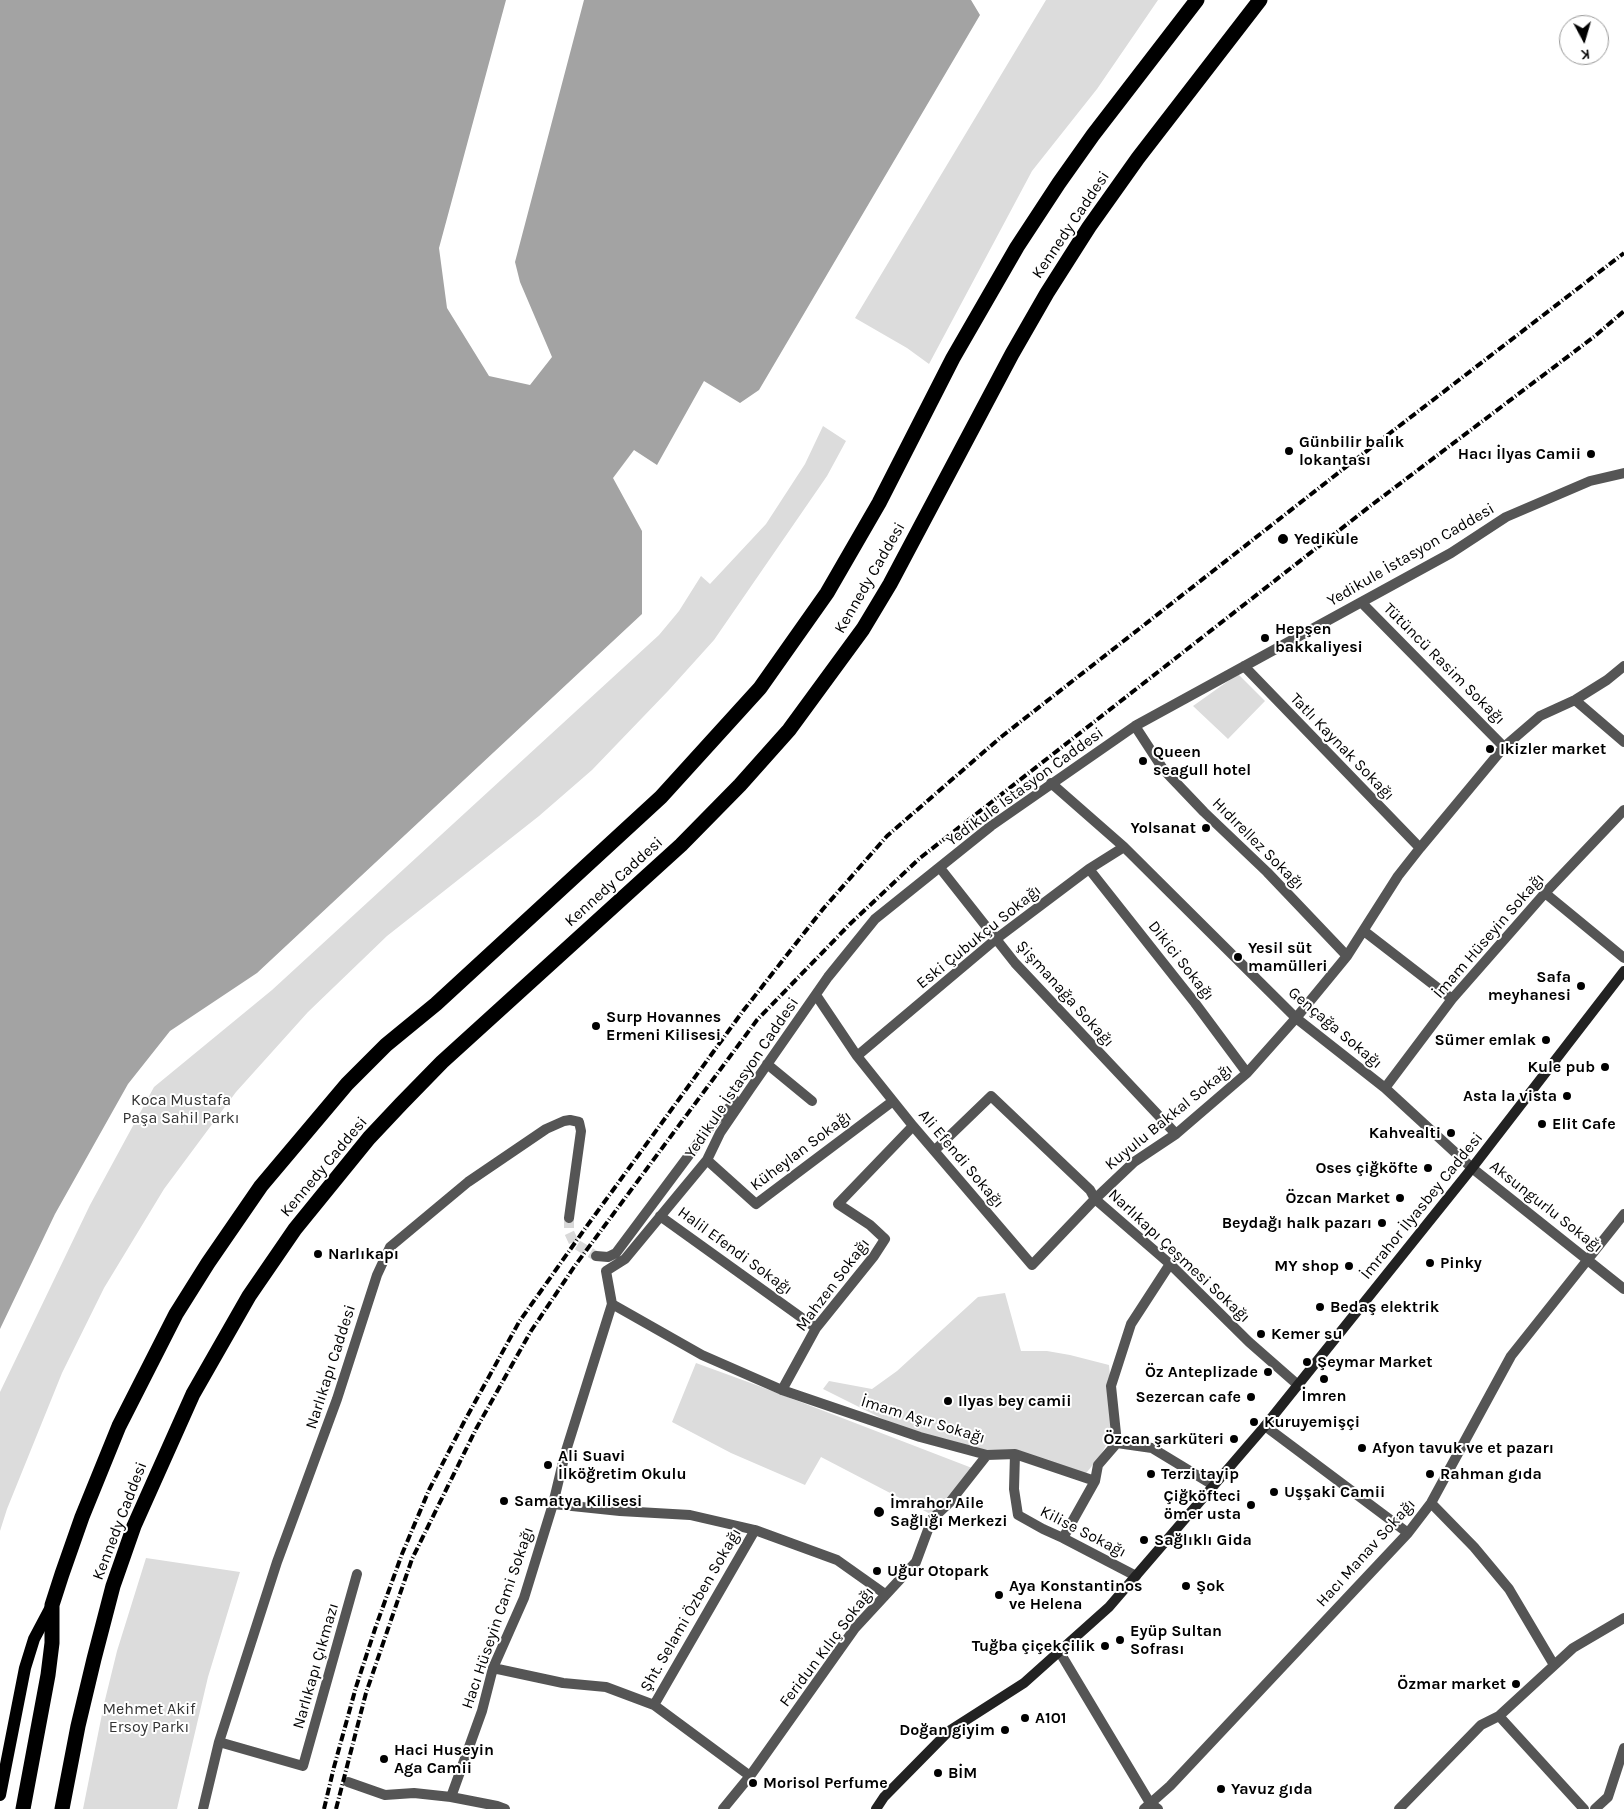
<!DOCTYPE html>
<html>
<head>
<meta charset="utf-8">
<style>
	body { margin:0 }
	#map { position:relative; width:1624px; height:1809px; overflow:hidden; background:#fff; font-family:Karla,sans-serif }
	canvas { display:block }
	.north { position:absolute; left:1559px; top:15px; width:50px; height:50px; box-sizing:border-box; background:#fff; border:1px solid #999; border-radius:50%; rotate:174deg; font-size:14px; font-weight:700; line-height:20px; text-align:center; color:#000 }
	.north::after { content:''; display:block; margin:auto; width:18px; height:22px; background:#000; clip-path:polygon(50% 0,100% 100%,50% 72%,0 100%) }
</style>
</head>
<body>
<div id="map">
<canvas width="1624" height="1809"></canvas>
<div class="north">K</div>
</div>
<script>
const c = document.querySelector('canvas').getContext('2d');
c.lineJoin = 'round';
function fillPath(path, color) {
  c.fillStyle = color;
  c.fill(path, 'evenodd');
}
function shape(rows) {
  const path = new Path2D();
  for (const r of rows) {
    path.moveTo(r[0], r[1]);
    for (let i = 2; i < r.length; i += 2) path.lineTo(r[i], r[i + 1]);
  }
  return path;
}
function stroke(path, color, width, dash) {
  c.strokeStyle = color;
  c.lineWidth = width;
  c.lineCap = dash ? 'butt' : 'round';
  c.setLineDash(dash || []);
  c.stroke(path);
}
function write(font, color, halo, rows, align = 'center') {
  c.font = font + ' Karla,sans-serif';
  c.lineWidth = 4;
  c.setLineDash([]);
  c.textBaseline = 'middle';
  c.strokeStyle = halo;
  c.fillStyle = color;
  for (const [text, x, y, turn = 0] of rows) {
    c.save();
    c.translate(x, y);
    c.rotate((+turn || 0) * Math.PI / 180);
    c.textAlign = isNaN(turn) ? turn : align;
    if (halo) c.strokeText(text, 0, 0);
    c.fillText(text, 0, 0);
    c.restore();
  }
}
fillPath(shape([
	[1046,0,1158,0,1097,89,1032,171,929,364,907,348,855,318],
	[823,426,846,441,827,476,714,640,668,691,592,770,539,816,387,936,308,1012,236,1092,164,1189,104,1288,62,1373,7,1509,0,1531,0,1392,90,1205,154,1087,272,990,659,635,679,611,701,576,710,584,766,524,805,464],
	[1238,674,1265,701,1228,739,1193,706],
	[1005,1293,1021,1351,1047,1351,1070,1355,1109,1365,1115,1430,1100,1456,1083,1477,907,1431,823,1389,829,1381,872,1389,897,1371,978,1297],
	[696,1363,759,1386,972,1468,940,1519,821,1457,805,1485,731,1453,672,1422],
	[146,1558,240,1572,208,1677,177,1809,83,1809,104,1704,117,1651]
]), '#dcdcdc');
fillPath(shape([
	[0,0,506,0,439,248,447,308,489,376,530,385,552,357,520,282,515,262,584,0,971,0,980,15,759,390,740,403,704,381,657,465,634,450,613,478,642,531,642,614,257,973,170,1031,128,1084,55,1214,0,1329]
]), '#a3a3a3');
stroke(shape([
	[569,1218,569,1232,574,1243,596,1256]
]), '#d9d9d9', 10, [10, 5]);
stroke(shape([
	[1362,603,1504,747],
	[1244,666,1420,848],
	[1575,700,1624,742],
	[1135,726,1163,769,1204,812,1267,872,1347,956],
	[1051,783,1124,847,1296,1018,1385,1088,1472,1168,1624,1289],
	[940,868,1015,963,1176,1134],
	[1089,869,1195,1003,1247,1073],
	[1545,893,1624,958],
	[1364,931,1452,999],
	[816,995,857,1056,913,1126,1032,1265,1095,1199,1134,1162,1176,1134,1247,1073,1296,1018,1347,956,1398,876,1420,848,1504,747,1540,716,1575,700,1607,680,1624,666],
	[857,1056,996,939,1089,869,1124,847],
	[767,1064,812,1101],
	[1385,1088,1452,999,1545,893,1624,810],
	[935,1150,991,1096,1090,1190,1095,1199,1170,1264,1249,1342,1298,1385],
	[707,1160,756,1204,893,1101],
	[660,1216,816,1328],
	[596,1256,608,1257,616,1253,713,1123,736,1101],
	[612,1304,702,1355,782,1390,920,1437,987,1455,1015,1454,1095,1481],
	[782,1390,816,1328,874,1256,885,1239,870,1225,838,1204,913,1126],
	[1265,1426,1408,1533],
	[1117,1443,1111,1386,1131,1324,1170,1264],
	[1117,1443,1152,1448,1213,1485],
	[1015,1454,1014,1489,1018,1515,1043,1529,1063,1538,1136,1576],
	[1431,1503,1474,1547,1509,1589,1554,1665],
	[553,1504,620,1511,690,1515,755,1530,837,1560,885,1594],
	[1063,1538,1095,1481,1098,1465,1117,1443],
	[1059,1651,1150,1803,1158,1809],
	[493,1668,563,1683,606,1687,654,1705,750,1776],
	[654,1705,755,1530],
	[1499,1716,1584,1809],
	[219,1742,303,1766,357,1574],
	[348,1782,385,1795,414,1793,451,1797,497,1806,505,1809],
	[451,1797,482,1711,493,1668,524,1598,553,1504,565,1454,612,1304,606,1271,625,1259,707,1160,720,1133,750,1089,828,977,875,919,991,826,1135,726,1451,553,1506,517,1590,481,1624,473],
	[203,1809,219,1742,277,1562,337,1399,377,1275,390,1247,468,1182,546,1129,564,1121,570,1120,579,1122,581,1131,569,1218],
	[723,1809,750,1776,855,1628,916,1562,932,1519,950,1502,987,1455],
	[1144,1809,1170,1786,1408,1533,1431,1503,1511,1356,1624,1214],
	[1399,1809,1481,1725,1499,1716,1573,1648,1624,1618],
	[1595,1809,1608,1797,1624,1748]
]), '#555', 10);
stroke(shape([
	[876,1809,884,1797,949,1731,1024,1683,1109,1607,1265,1426,1472,1168,1624,971]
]), '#222', 10);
stroke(shape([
	[0,1795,25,1668,34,1639,52,1605]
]), '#000', 12);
stroke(shape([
	[23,1809,48,1675,52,1643,52,1605,62,1574,82,1517,119,1426,176,1314,208,1263,261,1186,347,1084,386,1045,436,1004,661,797,760,688,827,593,879,503,953,358,1017,247,1059,183,1093,135,1197,0],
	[62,1809,78,1726,94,1659,113,1586,134,1526,193,1394,249,1296,295,1229,369,1138,401,1104,442,1062,681,845,740,785,789,730,863,629,890,584,1012,354,1047,293,1089,227,1138,158,1260,0]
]), '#000', 15);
stroke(shape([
	[324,1809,334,1767,356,1687,376,1626,402,1554,429,1490,464,1422,519,1322,584,1230,743,1011,823,909,887,836,1001,737,1342,470,1624,253],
	[336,1809,366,1693,412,1559,476,1429,531,1331,574,1267,757,1020,850,924,920,858,1369,507,1595,336,1624,311]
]), '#000', 4, [8, 2.5, 1, 2.5]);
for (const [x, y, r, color] of [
	[1289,451,5,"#000"],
	[1591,454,5,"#000"],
	[1283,539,6,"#000"],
	[1265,638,5,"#000"],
	[1490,749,5,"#000"],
	[1143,761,5,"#000"],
	[1206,828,5,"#000"],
	[1238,957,5,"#000"],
	[1581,986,5,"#000"],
	[596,1026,5,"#000"],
	[1546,1040,5,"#000"],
	[1605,1067,5,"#000"],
	[1567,1096,5,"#000"],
	[1542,1124,5,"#000"],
	[1451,1133,5,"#000"],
	[1428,1168,5,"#000"],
	[1400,1198,5,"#000"],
	[1382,1223,5,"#000"],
	[318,1254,5,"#000"],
	[1430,1263,5,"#000"],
	[1349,1266,5,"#000"],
	[1320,1307,5,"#000"],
	[1261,1334,5,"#000"],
	[1307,1362,5,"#000"],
	[1268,1372,5,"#000"],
	[1324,1379,5,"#000"],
	[1251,1397,5,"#000"],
	[948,1401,5,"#000"],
	[1254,1422,5,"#000"],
	[1234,1439,5,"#000"],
	[1362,1448,5,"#000"],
	[548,1465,5,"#000"],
	[1151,1474,5,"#000"],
	[1430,1474,5,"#000"],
	[1274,1492,5,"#000"],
	[504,1501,5,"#000"],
	[1251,1505,5,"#000"],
	[879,1512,6,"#000"],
	[1144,1540,5,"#000"],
	[877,1571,5,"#000"],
	[1186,1586,5,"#000"],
	[999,1595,5,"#000"],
	[1120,1640,5,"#000"],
	[1105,1646,5,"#000"],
	[1516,1684,5,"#000"],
	[1025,1718,5,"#000"],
	[1005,1730,5,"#000"],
	[384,1759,5,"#000"],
	[938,1773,5,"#000"],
	[753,1783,5,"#000"],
	[1221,1789,5,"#000"]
]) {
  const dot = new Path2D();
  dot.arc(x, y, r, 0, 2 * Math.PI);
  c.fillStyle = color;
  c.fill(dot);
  stroke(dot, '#fff', 2);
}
write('16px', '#000', '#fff', [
	["Kennedy Caddesi",1071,225,-56],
	["Yedikule İstasyon Caddesi",1411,555,-30],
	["Kennedy Caddesi",870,578,-60],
	["Tütüncü Rasim Sokağı",1444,664,45],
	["Tatlı Kaynak Sokağı",1342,747,46],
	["Yedikule İstasyon Caddesi",1025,787,-36],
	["Hıdırellez Sokağı",1258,844,45],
	["Kennedy Caddesi",614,882,-42],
	["İmam Hüseyin Sokağı",1489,936,-49],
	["Eski Çubukçu Sokağı",979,937,-39],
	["Dikici Sokağı",1181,961,52],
	["Şişmanağa Sokağı",1065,994,48],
	["Gençağa Sokağı",1335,1028,40],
	["Yedikule İstasyon Caddesi",742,1078,-56],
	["Kuyulu Bakkal Sokağı",1169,1117,-39],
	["Küheylan Sokağı",801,1151,-37],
	["Ali Efendi Sokağı",961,1159,50],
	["Kennedy Caddesi",324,1167,-50],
	["İmrahor İlyasbey Caddesi",1422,1206,-51],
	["Aksungurlu Sokağı",1546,1207,38],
	["Halil Efendi Sokağı",735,1251,36],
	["Narlıkapı Çeşmesi Sokağı",1179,1256,43],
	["Mahzen Sokağı",833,1285,-53],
	["Narlıkapı Caddesi",331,1367,-72],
	["İmam Aşır Sokağı",923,1420,17],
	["Kennedy Caddesi",120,1521,-69],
	["Kilise Sokağı",1083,1532,27],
	["Hacı Manav Sokağı",1366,1553,-48],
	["Şht. Selami Özben Sokağı",691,1610,-60],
	["Hacı Hüseyin Cami Sokağı",498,1618,-71],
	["Feridun Kılıç Sokağı",827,1647,-53],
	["Narlıkapı Çıkmazı",316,1666,-74]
]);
write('bold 16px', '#000', '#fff', [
	["Günbilir balık",1299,442],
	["lokantası",1299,460],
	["Hacı İlyas Camii",1581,454,"right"],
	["Yedikule",1294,539],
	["Hepşen",1275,629],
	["bakkaliyesi",1275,647],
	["Ikizler market",1500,749],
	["Queen",1153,752],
	["seagull hotel",1153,770],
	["Yolsanat",1196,828,"right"],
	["Yesil süt",1248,948],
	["mamülleri",1248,966],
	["Safa",1571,977,"right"],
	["meyhanesi",1571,995,"right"],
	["Surp Hovannes",606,1017],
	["Ermeni Kilisesi",606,1035],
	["Sümer emlak",1536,1040,"right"],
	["Kule pub",1595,1067,"right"],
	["Asta la vista",1557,1096,"right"],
	["Elit Cafe",1552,1124],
	["Kahvealti",1441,1133,"right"],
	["Oses çiğköfte",1418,1168,"right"],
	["Özcan Market",1390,1198,"right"],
	["Beydağı halk pazarı",1372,1223,"right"],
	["Narlıkapı",328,1254],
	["Pinky",1440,1263],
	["MY shop",1339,1266,"right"],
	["Bedaş elektrik",1330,1307],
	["Kemer su",1271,1334],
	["Şeymar Market",1317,1362],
	["Öz Anteplizade",1258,1372,"right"],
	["İmren",1324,1396,"center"],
	["Sezercan cafe",1241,1397,"right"],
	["Ilyas bey camii",958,1401],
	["Kuruyemişçi",1264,1422],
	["Özcan şarküteri",1224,1439,"right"],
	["Afyon tavuk ve et pazarı",1372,1448],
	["Ali Suavi",558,1456],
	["İlköğretim Okulu",558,1474],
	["Terzi tayip",1161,1474],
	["Rahman gıda",1440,1474],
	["Uşşaki Camii",1284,1492],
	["Çiğköfteci",1241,1496,"right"],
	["ömer usta",1241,1514,"right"],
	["Samatya Kilisesi",514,1501],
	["İmrahor Aile",890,1503],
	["Sağlığı Merkezi",890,1521],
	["Sağlıklı Gida",1154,1540],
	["Uğur Otopark",887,1571],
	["Aya Konstantinos",1009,1586],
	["ve Helena",1009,1604],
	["Şok",1196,1586],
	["Eyüp Sultan",1130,1631],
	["Sofrası",1130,1649],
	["Tuğba çiçekçilik",1095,1646,"right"],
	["Özmar market",1506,1684,"right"],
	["A101",1035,1718],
	["Doğan giyim",995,1730,"right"],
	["Haci Huseyin",394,1750],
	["Aga Camii",394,1768],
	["BİM",948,1773],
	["Morisol Perfume",763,1783],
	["Yavuz gıda",1231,1789]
], 'left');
write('16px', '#333', '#fff', [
	["Koca Mustafa",181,1100],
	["Paşa Sahil Parkı",181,1118],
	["Mehmet Akif",149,1709],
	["Ersoy Parkı",149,1727]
]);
</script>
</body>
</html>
